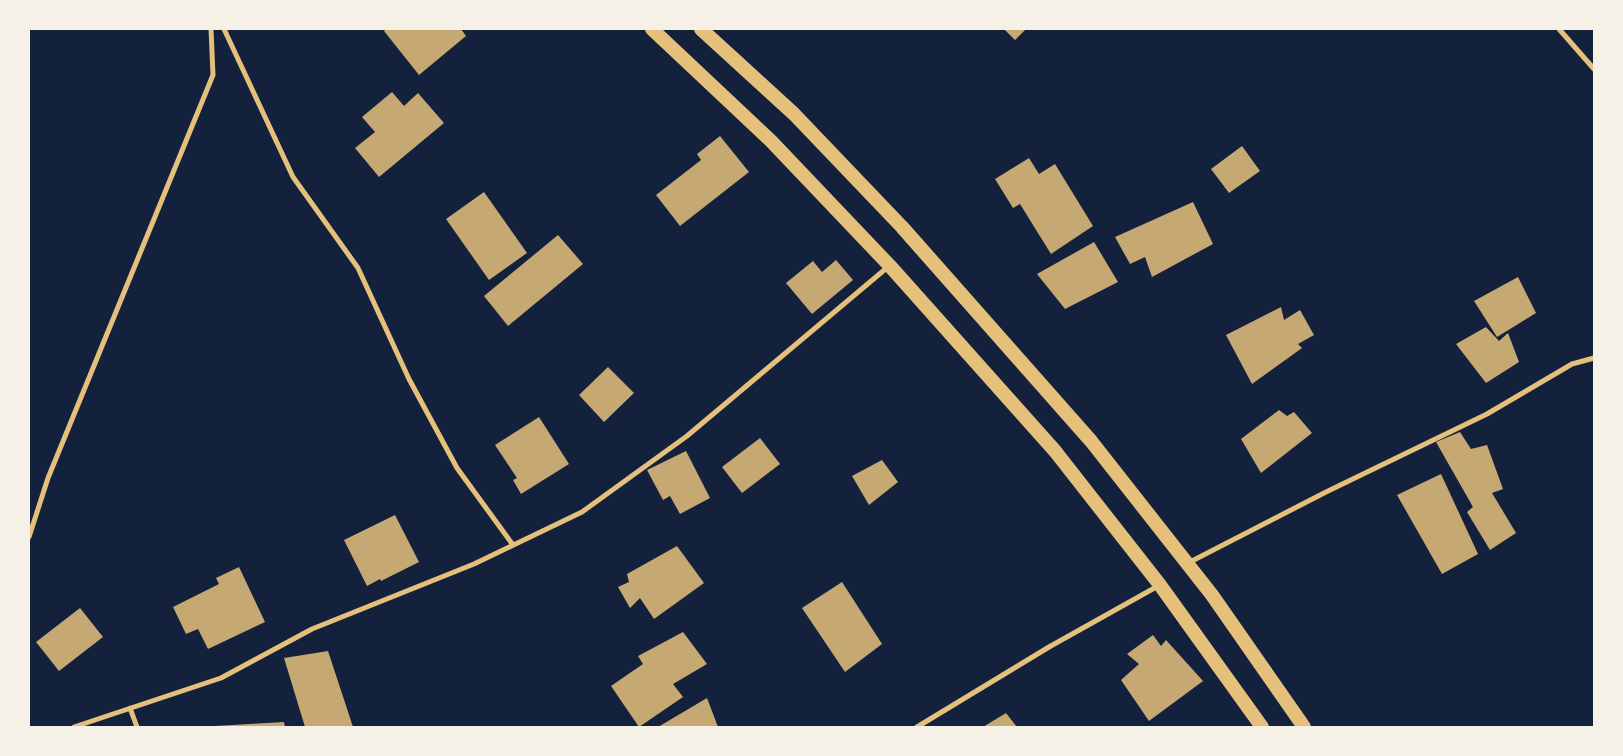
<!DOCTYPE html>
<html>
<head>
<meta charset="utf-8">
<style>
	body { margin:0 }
	#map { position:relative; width:1623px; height:756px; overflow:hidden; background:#14213d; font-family:"Roboto Condensed",sans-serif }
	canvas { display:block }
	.frame { position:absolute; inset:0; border:30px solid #f6f1e7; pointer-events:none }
</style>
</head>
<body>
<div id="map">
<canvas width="1623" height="756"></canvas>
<div class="frame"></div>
</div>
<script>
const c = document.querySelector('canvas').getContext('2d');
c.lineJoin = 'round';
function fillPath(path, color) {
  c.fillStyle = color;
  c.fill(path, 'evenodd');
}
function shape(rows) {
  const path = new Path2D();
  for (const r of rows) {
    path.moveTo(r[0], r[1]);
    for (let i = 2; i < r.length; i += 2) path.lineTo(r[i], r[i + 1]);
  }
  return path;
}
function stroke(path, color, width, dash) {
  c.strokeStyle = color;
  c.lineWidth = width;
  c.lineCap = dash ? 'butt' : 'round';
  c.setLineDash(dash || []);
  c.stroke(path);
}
fillPath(shape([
	[386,29,461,29,466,36,419,75,384,31],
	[1004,29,1026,29,1015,40],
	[392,92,404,106,418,93,444,123,379,177,355,148,375,132,362,117],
	[720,136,749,172,680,226,656,195,701,160,697,154],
	[1242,146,1260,171,1229,193,1211,169],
	[1029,158,1039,174,1055,164,1093,226,1051,254,1020,204,1013,208,995,179],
	[484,192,527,253,489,280,446,219],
	[1193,202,1213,244,1152,277,1145,257,1130,264,1115,237],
	[558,235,583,264,508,326,484,296],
	[1094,242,1118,282,1065,309,1037,274],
	[836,260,853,280,812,314,786,283,813,261,822,272],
	[1518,277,1536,313,1497,337,1474,301],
	[1281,307,1284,320,1300,310,1314,335,1298,344,1302,348,1252,384,1226,335],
	[1486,327,1499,341,1508,333,1519,362,1486,383,1456,344],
	[608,367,634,393,604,422,579,395],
	[1279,410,1287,416,1294,412,1312,433,1261,473,1241,439],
	[539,417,569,464,521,494,513,480,517,478,495,445],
	[1460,432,1471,449,1487,445,1503,489,1492,493,1516,533,1490,550,1467,512,1473,507,1436,442],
	[760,438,780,464,742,493,722,467],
	[686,451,710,498,680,514,670,496,663,500,647,470],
	[882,460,898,482,869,505,852,476],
	[1441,474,1478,554,1442,574,1397,495],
	[395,515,419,562,381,581,380,579,367,586,344,540],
	[677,546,704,583,654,619,640,598,630,608,618,587,629,582,627,574],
	[239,567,265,622,208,649,198,629,186,634,173,607,219,584,216,578],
	[842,582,882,644,845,672,802,608],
	[80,608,103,637,59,671,36,642],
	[683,632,707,664,673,684,683,697,639,727,611,686,643,664,638,656],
	[1153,635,1161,646,1166,640,1203,681,1149,721,1121,680,1139,664,1127,654],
	[328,651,353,727,305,727,284,658],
	[707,698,718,727,658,727],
	[1006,713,1017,727,983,727],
	[284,722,285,727,215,727,215,726]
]), '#c6a872');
stroke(shape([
	[224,29,293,177,358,268,409,379,457,468,513,545],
	[1559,29,1594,69],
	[29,537,48,478,213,75,211,29],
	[1188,563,1326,492,1487,414,1572,364,1594,358],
	[130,708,137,727],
	[74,727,221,678,312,629,474,564,582,512,687,436,889,266],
	[917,727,1049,647,1158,586]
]), '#e5c07b', 5);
stroke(shape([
	[652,29,771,141,890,266,1055,451,1160,585,1262,727],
	[701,29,794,114,902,227,1091,441,1212,595,1304,727]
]), '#e5c07b', 14);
</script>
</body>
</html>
